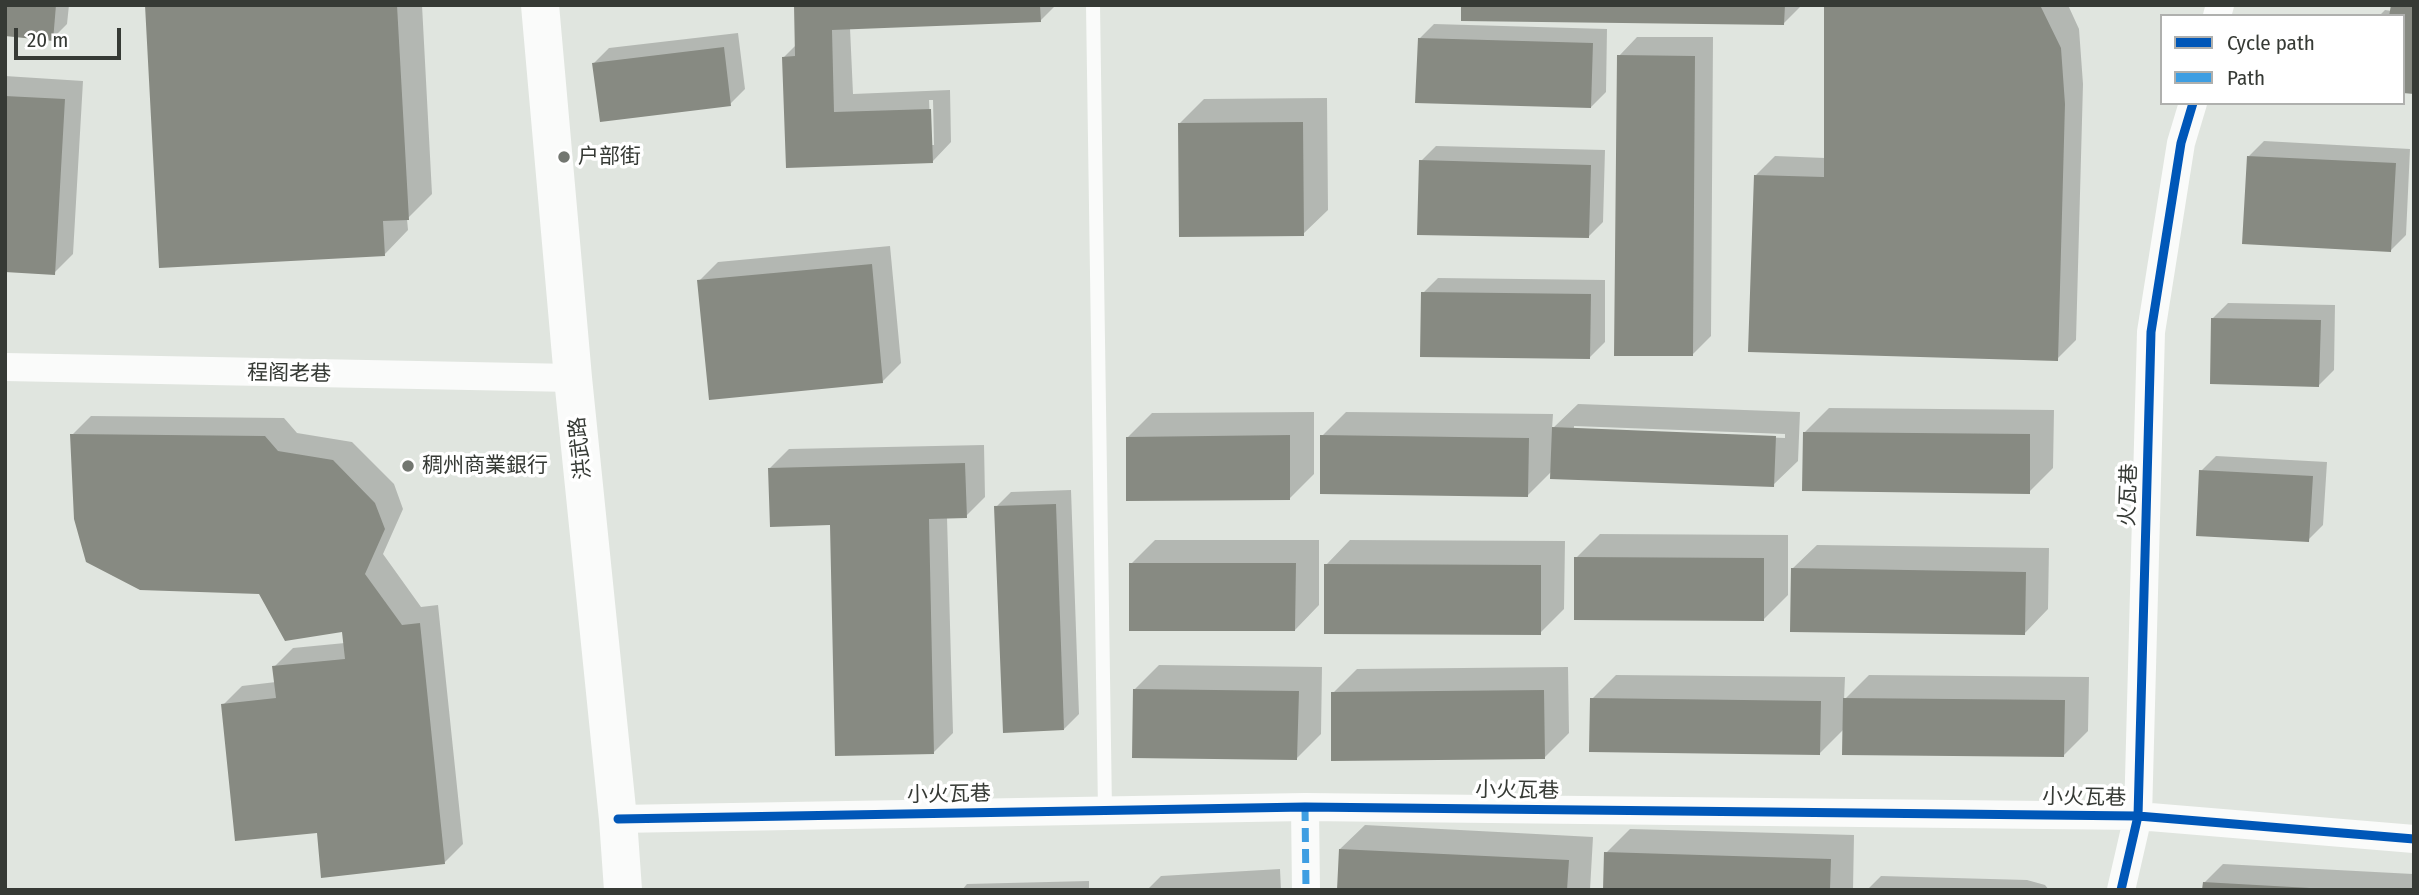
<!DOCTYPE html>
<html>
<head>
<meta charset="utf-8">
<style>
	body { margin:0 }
	#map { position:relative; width:2419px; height:895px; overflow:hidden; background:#e0e5df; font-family:"Fira Sans Condensed",sans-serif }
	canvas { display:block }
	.frame { position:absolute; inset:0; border:7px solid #363a35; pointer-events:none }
	.legend { position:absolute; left:2160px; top:14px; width:245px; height:91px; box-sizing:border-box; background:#fff; border:2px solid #afb0ae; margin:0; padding:9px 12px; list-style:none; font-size:21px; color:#363a35 }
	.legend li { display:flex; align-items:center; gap:14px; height:35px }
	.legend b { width:35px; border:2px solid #afb0ae }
	.scale { position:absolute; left:14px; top:28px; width:107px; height:32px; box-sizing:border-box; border:4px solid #363a35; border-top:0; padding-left:9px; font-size:21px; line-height:24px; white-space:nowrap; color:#363a35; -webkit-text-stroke:5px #fff; paint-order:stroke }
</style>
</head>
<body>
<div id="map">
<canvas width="2419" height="895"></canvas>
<div class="frame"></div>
<ul class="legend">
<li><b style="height:9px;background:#0057b8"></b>Cycle path</li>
<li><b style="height:9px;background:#3e9ee2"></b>Path</li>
</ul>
<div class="scale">20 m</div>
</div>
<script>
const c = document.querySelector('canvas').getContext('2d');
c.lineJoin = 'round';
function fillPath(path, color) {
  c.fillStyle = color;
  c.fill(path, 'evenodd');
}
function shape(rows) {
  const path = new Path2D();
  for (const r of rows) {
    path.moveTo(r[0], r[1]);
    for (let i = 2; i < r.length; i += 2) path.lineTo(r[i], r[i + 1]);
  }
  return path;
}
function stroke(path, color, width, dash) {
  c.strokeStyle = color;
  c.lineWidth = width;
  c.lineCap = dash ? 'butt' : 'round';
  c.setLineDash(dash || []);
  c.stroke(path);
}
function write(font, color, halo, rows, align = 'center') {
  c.font = font + ' "Fira Sans Condensed","Noto Sans SC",sans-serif';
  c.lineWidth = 7;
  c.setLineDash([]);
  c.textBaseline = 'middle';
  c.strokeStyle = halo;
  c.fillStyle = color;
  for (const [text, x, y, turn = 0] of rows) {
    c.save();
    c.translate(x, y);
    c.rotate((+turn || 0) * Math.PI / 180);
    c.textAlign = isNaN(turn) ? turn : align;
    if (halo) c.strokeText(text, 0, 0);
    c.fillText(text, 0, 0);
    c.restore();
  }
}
fillPath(shape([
	[5,5,69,5,67,24,52,39],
	[147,5,422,5,432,194,407,219,408,230,384,255],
	[795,5,1056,5,1040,21,850,28,853,94,950,90,951,142,933,161,788,166,784,57,797,44],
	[929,100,933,100,934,145,931,145],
	[1463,5,1802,5,1784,23],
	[1825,5,2068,5,2079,29,2083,84,2076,340,2057,359,1756,175,1775,156,1825,158],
	[2385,10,2392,11,2403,16,2379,16],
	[1434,24,1607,29,1606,92,1591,107,1419,39],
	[738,33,745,89,730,104,594,63,609,48],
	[1637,37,1713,37,1711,336,1692,355,1619,56],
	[5,76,83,81,73,254,54,273,5,270],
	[1327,98,1328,210,1303,234,1180,123,1204,99],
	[2264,141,2410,149,2406,235,2391,250,2249,156],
	[1436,146,1605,150,1603,222,1588,237,1421,161],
	[890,246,901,363,882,382,699,281,718,262],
	[1438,278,1605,280,1605,342,1590,357,1423,293],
	[2228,303,2335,305,2334,370,2319,385,2213,318],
	[1578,404,1800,412,1798,461,1773,485,1552,471,1528,495,1322,436,1346,412,1553,414,1552,429],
	[1574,426,1785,434,1785,438,1574,430],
	[1829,408,2054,410,2053,468,2029,492,1804,433],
	[1314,412,1314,474,1290,498,1128,437,1152,413],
	[91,416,284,418,297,433,352,442,394,484,403,509,383,554,421,607,438,605,463,844,444,863,318,831,223,705,242,686,276,682,274,667,293,648,345,643,344,630,260,593,72,435],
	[984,445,985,497,966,516,947,517,953,733,934,752,831,523,770,468,789,449],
	[2216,456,2327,462,2323,525,2308,540,2201,471],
	[1071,490,1079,714,1064,729,996,507,1011,492],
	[1600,534,1788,535,1788,595,1763,620,1576,558],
	[1155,540,1319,540,1319,605,1295,630,1131,564],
	[1350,540,1565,541,1564,609,1540,633,1326,565],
	[1817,545,2049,548,2048,609,2024,634,1792,569],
	[1159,665,1322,667,1321,734,1297,758,1135,689],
	[1568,667,1569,733,1544,758,1333,693,1357,669],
	[1616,675,1845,677,1844,700,1869,675,2089,677,2088,731,2064,755,1844,729,1820,753,1592,699],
	[1365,825,1593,837,1590,890,1338,890,1340,849],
	[1630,829,1854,835,1853,890,1605,890,1606,853],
	[2223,864,2413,874,2412,890,2204,890,2204,883],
	[1280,869,1281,890,1147,890,1161,876],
	[1881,876,2027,880,2045,885,2049,890,1867,890],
	[1089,881,1089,890,962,890,967,884]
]), '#0003');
fillPath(shape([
	[5,5,56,5,53,41,5,36],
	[145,5,397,5,409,220,383,221,385,256,159,268],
	[794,5,1040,5,1041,22,832,30,834,112,931,109,933,163,786,168,782,57,795,56],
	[1461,5,1785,5,1784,25,1461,21],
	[1824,5,2040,5,2061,48,2065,104,2058,361,1748,352,1754,175,1824,177],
	[2391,5,2414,5,2414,94,2403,93,2403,16,2389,16],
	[1418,38,1593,43,1591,108,1415,103],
	[724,47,731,106,600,122,592,63],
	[1617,55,1695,56,1693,356,1614,356],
	[5,96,65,99,55,275,5,272],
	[1303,122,1304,236,1179,237,1178,123],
	[2247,156,2396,163,2391,252,2242,244],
	[1419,160,1591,165,1589,238,1417,235],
	[872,264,883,383,709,400,697,280],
	[1421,292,1591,294,1590,359,1420,357],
	[2211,318,2321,320,2319,387,2210,384],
	[1552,427,1776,436,1774,487,1550,479],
	[1803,432,2030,434,2030,494,1802,491],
	[70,434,265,436,278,451,333,460,375,503,385,529,365,574,402,625,420,623,445,864,321,878,317,833,235,841,221,704,276,698,272,666,345,659,342,632,285,641,259,594,140,590,86,562,74,519],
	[1290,435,1290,500,1126,501,1126,437],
	[1320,435,1529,438,1528,497,1320,494],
	[965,463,967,518,929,519,934,754,835,756,830,525,770,527,768,468],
	[2199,470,2313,476,2309,542,2196,536],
	[1056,504,1064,730,1003,733,994,506],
	[1574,557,1764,558,1764,621,1574,620],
	[1129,563,1296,563,1295,631,1129,631],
	[1324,564,1541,565,1541,635,1324,634],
	[1791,568,2026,572,2025,635,1790,632],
	[1133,689,1299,691,1297,760,1132,758],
	[1544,690,1545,759,1331,761,1331,692],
	[1590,698,1821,701,1820,755,1589,752],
	[1843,698,2065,700,2064,757,1842,755],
	[1339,849,1569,860,1567,890,1337,890],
	[1604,852,1831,859,1830,890,1603,890],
	[2203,882,2310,888,2310,890,2202,890]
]), '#878a82');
stroke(shape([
	[1093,5,1105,810]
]), '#fafbfa', 14);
stroke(shape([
	[2217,16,2220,5],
	[5,367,573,378],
	[1305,807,1306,890],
	[618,819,1305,807,2138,816,2414,839],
	[2121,890,2138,816,2151,332,2181,143,2193,103]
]), '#fafbfa', 28);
stroke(shape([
	[540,5,573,378,618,819,623,890]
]), '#fafbfa', 38);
stroke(shape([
	[1305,807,1306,890]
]), '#3e9ee2', 7, [14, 7]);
stroke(shape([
	[618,819,1305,807,2138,816,2414,839],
	[2121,890,2138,816,2151,332,2181,143,2193,103]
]), '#0057b8', 9);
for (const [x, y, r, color] of [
	[564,157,7,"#727670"],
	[408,466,7,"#727670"]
]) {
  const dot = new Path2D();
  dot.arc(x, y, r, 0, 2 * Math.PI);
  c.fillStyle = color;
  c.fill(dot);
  stroke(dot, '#fff', 2.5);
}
write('21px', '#363a35', '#fff', [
	["户部街",578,157],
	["稠州商業銀行",422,466]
], 'left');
write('21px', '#363a35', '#fff', [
	["程阁老巷",289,374,1],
	["洪武路",581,448,-96],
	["火瓦巷",2129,495,-88],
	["小火瓦巷",1517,791,1],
	["小火瓦巷",949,795,-1],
	["小火瓦巷",2084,798,1]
]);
</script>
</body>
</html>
